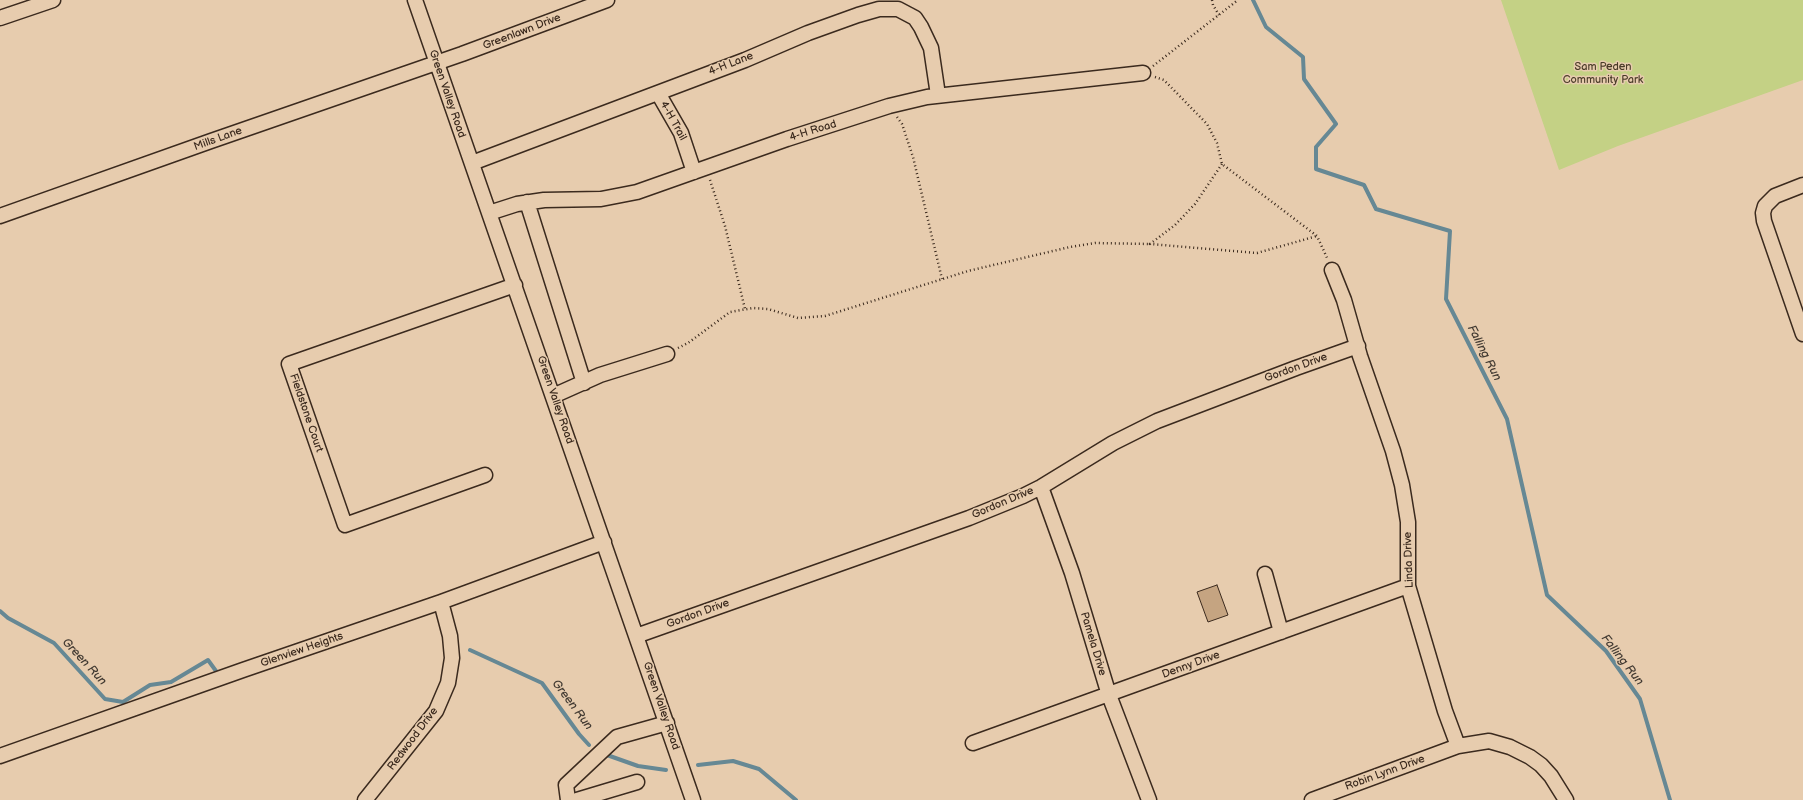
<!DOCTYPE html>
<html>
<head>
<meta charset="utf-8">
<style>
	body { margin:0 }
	canvas { display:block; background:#e7ccae }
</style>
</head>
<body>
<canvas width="1803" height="800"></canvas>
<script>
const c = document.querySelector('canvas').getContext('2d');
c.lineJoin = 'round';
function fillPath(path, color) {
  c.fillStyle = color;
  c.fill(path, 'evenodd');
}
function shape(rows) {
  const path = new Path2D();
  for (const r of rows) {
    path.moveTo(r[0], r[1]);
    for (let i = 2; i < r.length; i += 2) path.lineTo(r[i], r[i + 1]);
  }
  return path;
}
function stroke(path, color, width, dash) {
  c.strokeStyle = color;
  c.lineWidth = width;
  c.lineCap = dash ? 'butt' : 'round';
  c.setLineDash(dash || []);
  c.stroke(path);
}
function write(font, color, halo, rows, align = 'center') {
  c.font = font + ' "Balsamiq Sans",sans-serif';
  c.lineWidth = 3;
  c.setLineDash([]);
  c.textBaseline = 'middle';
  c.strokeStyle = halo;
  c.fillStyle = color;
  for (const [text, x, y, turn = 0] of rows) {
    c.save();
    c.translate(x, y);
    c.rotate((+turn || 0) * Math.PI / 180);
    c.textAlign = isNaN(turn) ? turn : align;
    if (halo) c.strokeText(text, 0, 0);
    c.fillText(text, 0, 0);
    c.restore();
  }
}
fillPath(shape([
	[1501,0,1803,0,1803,80,1618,146,1559,170]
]), '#c4d185');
stroke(shape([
	[1253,0,1266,27,1303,57,1304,79,1336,124,1316,147,1316,169,1364,185,1376,209,1450,231,1446,299,1507,419,1547,595,1606,651,1640,699,1670,800],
	[0,611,8,618,54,643,105,699,123,702,150,685,171,682,208,660,216,671],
	[470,650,542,683,579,734,589,745],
	[607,755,638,766,666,770],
	[698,765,733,761,759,769,796,800]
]), '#668894', 4);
const building = shape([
	[1217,585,1228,615,1208,622,1197,592,1217,585]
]);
fillPath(building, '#c5a481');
stroke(building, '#3b2a1e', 1);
const minor = shape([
	[415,0,693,800],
	[0,18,53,0],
	[658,93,681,133,694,172],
	[472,163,745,60,808,33,858,15,879,9,898,9,915,18,921,27,931,48,938,95],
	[1803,185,1775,196,1765,206,1763,213,1764,221,1803,334],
	[527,202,584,383],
	[489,213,517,204,544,200,601,199,637,192,787,139,889,106,927,97,1143,73],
	[0,216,211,141,462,54,607,0],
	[1332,270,1344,300,1360,356,1393,451,1402,485,1408,522,1408,586,1445,711,1458,746,1489,741,1510,747,1530,757,1541,765,1551,776,1566,800],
	[553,396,600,375,667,354],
	[485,475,345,525,289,364,515,285],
	[1041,487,1072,573,1109,695,1149,800],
	[1265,574,1281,632],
	[636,636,969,518,1023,496,1041,487,1113,443,1157,421,1296,368,1358,346],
	[973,743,1408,586],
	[0,756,243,670,441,602,604,542],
	[365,800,436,711,448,683,452,658,450,636,441,602],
	[568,800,566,785,617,737,667,723],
	[577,800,637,782],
	[1312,800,1458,746]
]);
stroke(minor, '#3b2a1e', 17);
stroke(shape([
	[1212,0,1213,5,1219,15],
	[1153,66,1238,0],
	[1155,77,1164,80,1207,124,1217,143,1222,164,1317,236,1328,260],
	[897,117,902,124,913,157,942,279],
	[1222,164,1195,204,1175,225,1150,244,1257,253,1317,236],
	[710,180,725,226,745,309],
	[678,348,688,343,730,312,753,308,768,309,798,318,825,316,968,271,1070,247,1095,243,1150,244]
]), '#3b2a1e', 2.5, [1, 3]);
stroke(minor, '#e7ccae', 14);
write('11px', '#3b2a1e', '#e7ccae', [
	["Greenlawn Drive",522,32,-21],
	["4-H Lane",731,64,-21],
	["Green Valley Road",447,94,71],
	["4-H Trail",673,121,61],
	["4-H Road",813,131,-17],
	["Mills Lane",218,139,-20],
	["Gordon Drive",1296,368,-20],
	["Green Valley Road",555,400,71],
	["Fieldstone Court",306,413,71],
	["Gordon Drive",1003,503,-23],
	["Linda Drive",1409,560,-92],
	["Gordon Drive",698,614,-20],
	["Pamela Drive",1093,644,73],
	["Glenview Heights",302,650,-19],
	["Denny Drive",1191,665,-20],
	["Green Valley Road",661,706,71],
	["Redwood Drive",413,739,-53],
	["Robin Lynn Drive",1385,773,-20]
]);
write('11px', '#493b28', '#e7ccae', [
	["Sam Peden",1603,67],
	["Community Park",1603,80]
]);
write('italic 12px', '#423a32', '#e7ccae', [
	["Falling Run",1484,353,63],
	["Falling Run",1622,660,52],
	["Green Run",84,662,47],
	["Green Run",572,705,53]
]);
</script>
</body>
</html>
